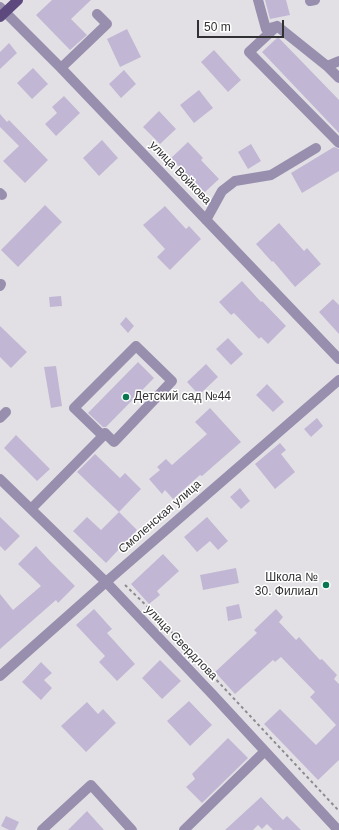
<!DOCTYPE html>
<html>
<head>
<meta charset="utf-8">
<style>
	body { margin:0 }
	#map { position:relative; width:339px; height:830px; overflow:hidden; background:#e2e0e5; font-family:Helvetica,sans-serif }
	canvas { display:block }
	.scale { position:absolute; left:197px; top:20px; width:87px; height:18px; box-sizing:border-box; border:2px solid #313032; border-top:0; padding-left:5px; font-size:12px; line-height:14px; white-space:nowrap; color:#313032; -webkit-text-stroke:3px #fff; paint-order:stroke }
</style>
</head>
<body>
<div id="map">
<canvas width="339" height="830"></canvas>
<div class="scale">50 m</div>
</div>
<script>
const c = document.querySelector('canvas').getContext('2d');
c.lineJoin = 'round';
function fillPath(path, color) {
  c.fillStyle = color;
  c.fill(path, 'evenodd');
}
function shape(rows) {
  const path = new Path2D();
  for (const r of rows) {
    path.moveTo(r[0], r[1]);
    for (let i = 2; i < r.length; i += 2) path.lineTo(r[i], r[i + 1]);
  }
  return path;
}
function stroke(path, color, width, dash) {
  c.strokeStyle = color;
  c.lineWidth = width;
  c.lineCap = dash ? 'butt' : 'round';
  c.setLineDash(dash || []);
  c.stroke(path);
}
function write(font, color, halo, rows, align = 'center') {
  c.font = font + ' Helvetica,sans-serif';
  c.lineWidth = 3;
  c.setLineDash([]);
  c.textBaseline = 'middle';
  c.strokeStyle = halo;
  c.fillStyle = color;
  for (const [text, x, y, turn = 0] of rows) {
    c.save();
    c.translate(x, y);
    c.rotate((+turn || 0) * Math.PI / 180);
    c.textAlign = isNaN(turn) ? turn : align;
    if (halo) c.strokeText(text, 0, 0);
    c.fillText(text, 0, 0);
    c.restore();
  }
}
fillPath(shape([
	[52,0,91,0,71,19,87,35,70,50,36,15],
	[265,0,286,0,290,15,270,19],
	[127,29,141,57,120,67,107,39],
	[278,37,339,100,339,133,262,52],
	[9,43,17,53,0,69,0,52],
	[214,50,241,80,228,92,201,62],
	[33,68,48,84,32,99,17,83],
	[124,70,136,84,121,98,109,84],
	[199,90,213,108,194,123,180,105],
	[64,96,80,113,56,136,45,124,57,113,52,107],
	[159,111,176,129,160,144,143,127],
	[0,114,7,122,9,120,48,160,25,183,3,161,19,146,0,127],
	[102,140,118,158,99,176,83,158],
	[188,142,203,158,201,160,219,179,204,193,171,158],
	[251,144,261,161,248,169,238,152],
	[334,147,339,149,339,171,302,193,291,173],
	[45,205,62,222,18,267,1,250],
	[165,206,186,229,189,226,201,239,170,270,157,257,165,249,143,225],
	[279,223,304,251,307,248,321,264,295,287,273,261,272,262,256,244],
	[242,281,261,302,262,301,286,326,268,344,261,337,259,339,234,313,231,315,219,302],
	[61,296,62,306,50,307,49,297],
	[333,299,339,305,339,334,319,312],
	[126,317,134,326,128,333,120,324],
	[0,326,27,352,11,368,0,357],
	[228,338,243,354,231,365,216,349],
	[138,362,154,378,106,427,103,427,88,413],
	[206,364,218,377,199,395,187,382],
	[56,366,62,406,51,408,44,367],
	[267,384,284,402,273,412,256,395],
	[210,408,241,442,202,476,200,475,173,499,165,490,162,494,149,479,160,470,157,467,166,459,172,465,207,434,195,422],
	[317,418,323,426,311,437,304,429],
	[16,435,50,469,37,481,4,448],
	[280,443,286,450,281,454,295,472,275,489,255,464],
	[95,454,120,478,125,473,141,489,119,512,77,472],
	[240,488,250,501,241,509,230,497],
	[119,512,137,530,106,563,73,531,87,517,101,530],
	[0,517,20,536,5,551,0,546],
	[207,517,228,541,218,550,210,541,197,552,184,537],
	[36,546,49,560,75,586,58,603,56,600,0,649,0,594,13,610,41,586,18,564],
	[163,554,179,571,157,591,160,595,149,604,131,584],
	[236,568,239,583,203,590,200,575],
	[239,604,242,618,228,621,226,607],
	[94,609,112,629,107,633,135,664,117,681,99,662,105,656,76,625],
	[276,609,283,617,279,622,296,640,299,637,320,660,322,659,337,675,334,679,339,684,339,760,318,780,264,724,280,709,316,745,336,725,310,697,315,692,281,657,275,662,273,660,235,694,215,672,257,633,254,630],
	[160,660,181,681,162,699,142,678],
	[41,662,52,673,44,680,52,688,41,700,22,682],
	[189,701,212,725,190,746,167,721],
	[87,702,98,714,103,709,116,723,86,752,61,726],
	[228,738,248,758,202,803,186,787,195,779,192,774],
	[261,797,283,820,287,816,301,830,273,830,267,824,262,829,258,825,253,830,225,830],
	[87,811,104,830,68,830],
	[6,816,19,822,15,830,9,830,1,826]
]), '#c1b7d4');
stroke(shape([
	[125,585,152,611,339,811]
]), '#8c8b8e', 2, [3, 3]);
stroke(shape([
	[258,0,266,29,277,26],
	[310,1,315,0],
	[0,7,61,68,339,359],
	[327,66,339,61],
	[61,68,107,24,97,14],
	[339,78,327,66,277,26,249,52,339,143],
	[0,193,2,195],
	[206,220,222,191,235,181,271,175,316,148],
	[0,286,1,284],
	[0,418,6,412],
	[0,479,106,582,213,695,338,830],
	[31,509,98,441,103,436,105,433,114,442,172,381,136,346,74,408,103,436],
	[0,676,106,582,339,380],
	[42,830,91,785,132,830],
	[184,830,265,751]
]), '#988ead', 10);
stroke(shape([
	[0,17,18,0]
]), '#5d497e', 10);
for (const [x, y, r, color] of [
	[126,397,4,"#087751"],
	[326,585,4,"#087751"]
]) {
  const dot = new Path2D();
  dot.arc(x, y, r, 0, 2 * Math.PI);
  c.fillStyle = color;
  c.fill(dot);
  stroke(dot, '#fff', 1.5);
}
write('12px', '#313032', '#fff', [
	["улица Войкова",180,173,46],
	["Смоленская улица",160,517,-41],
	["улица Свердлова",181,643,46]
]);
write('12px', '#313032', '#fff', [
	["Детский сад №44",134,397],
	["Школа №",318,578,"right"],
	["30. Филиал",318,592,"right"]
], 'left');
</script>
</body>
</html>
